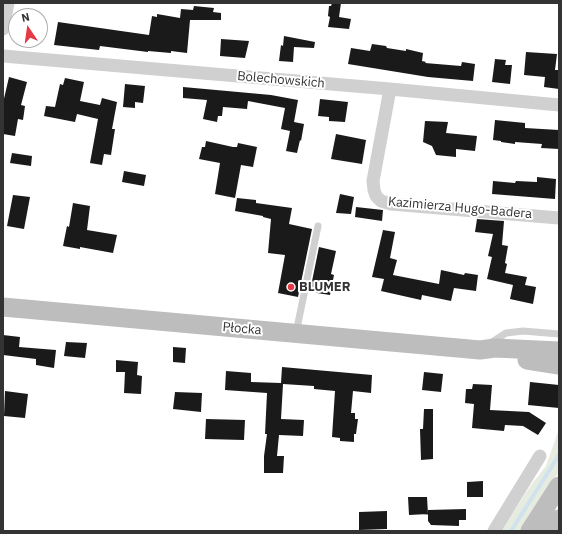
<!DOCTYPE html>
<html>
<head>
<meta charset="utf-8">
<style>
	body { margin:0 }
	#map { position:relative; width:562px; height:534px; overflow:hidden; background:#fff; font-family:"IBM Plex Sans",sans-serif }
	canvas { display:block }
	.frame { position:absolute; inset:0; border:4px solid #333; pointer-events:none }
	.north { position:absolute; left:8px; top:8px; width:40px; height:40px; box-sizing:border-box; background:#fff; border:1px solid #adadad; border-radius:50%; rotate:347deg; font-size:11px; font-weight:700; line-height:16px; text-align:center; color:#333 }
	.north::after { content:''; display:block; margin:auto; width:14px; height:18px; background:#e63946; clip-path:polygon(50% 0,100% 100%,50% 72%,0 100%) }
</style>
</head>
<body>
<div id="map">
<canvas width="562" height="534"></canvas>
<div class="frame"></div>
<div class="north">N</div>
</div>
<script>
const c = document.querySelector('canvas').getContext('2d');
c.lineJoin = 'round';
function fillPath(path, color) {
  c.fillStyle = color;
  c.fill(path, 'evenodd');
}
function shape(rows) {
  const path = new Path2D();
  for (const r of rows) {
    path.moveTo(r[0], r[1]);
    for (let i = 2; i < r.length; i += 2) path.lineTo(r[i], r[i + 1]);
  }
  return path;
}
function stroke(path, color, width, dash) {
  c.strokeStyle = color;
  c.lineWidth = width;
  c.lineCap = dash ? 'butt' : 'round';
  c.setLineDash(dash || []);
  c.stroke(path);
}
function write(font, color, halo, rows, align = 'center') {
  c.font = font + ' "IBM Plex Sans",sans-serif';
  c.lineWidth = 4;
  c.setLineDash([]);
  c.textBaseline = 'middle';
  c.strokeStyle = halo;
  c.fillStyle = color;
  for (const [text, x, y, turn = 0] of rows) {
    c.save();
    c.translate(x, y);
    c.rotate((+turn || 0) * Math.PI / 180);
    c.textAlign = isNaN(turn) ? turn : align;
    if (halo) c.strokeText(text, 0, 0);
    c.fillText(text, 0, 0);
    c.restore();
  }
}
fillPath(shape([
	[559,429,559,472,520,531,501,531,531,485,546,466]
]), '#e6ecdf');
stroke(shape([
	[511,531,559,455]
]), '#cfe2ee', 4);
fillPath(shape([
	[332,3,341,3,339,17,351,19,349,29,328,27,330,17,328,16,329,6,331,6],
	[194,6,214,8,213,12,221,13,221,20,190,20,187,53,171,51,171,53,148,51,148,52,100,46,99,50,54,45,58,22,149,35,152,16,157,17,157,14,180,18,181,9,193,10],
	[284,36,315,42,314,48,294,47,293,62,279,61,281,45,283,46],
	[221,39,249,41,245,58,220,56],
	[372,44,386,46,387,48,406,51,406,49,423,53,422,61,426,62,425,63,461,66,462,62,475,64,473,81,428,77,348,64,351,48,370,51],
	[526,52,557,54,555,70,559,70,559,89,544,87,545,77,524,75],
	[495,59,506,60,505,65,512,65,510,84,492,82],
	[9,77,27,82,21,105,25,106,23,120,18,119,15,136,3,134,3,103],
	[65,78,84,82,80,101,100,105,102,98,117,102,112,129,115,129,111,155,104,154,102,165,90,163,98,119,77,114,75,122,44,116,46,106,55,107,60,84,63,85],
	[125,84,145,86,143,103,135,102,135,108,123,107],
	[183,87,271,95,298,100,294,122,304,124,301,141,300,140,297,153,286,151,290,131,281,129,285,108,248,101,247,109,223,107,222,116,218,116,217,122,203,119,207,100,183,98],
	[320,99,348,102,345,122,329,121,329,117,318,116],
	[495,120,525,123,525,128,559,130,559,149,541,148,542,144,515,142,515,144,501,142,501,141,493,140],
	[425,121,448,122,446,133,477,136,475,151,456,149,456,157,436,155,432,146,423,142],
	[336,134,366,140,362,164,331,159],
	[206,141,233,147,237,147,238,143,257,147,253,167,241,165,235,198,215,194,220,163,199,159,202,147,205,147],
	[12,153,32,156,31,166,10,163],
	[124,171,146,175,144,186,122,182],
	[537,177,556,179,555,199,492,194,493,181,515,183,516,181,537,182],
	[340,194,354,197,351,214,336,213],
	[13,195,30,197,24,229,7,226],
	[237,198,256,200,256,203,292,208,289,224,312,229,298,297,278,293,285,255,268,253,271,219,263,217,263,216,235,211],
	[73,203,90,206,87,230,117,235,113,253,80,247,80,249,63,246,67,226,69,227],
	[356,207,383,210,382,221,355,217],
	[477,219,504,221,502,245,508,246,505,263,507,264,505,273,527,277,525,285,536,287,533,304,510,299,513,285,487,279,492,257,488,256,493,234,475,232],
	[383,230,395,232,390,258,397,260,393,275,439,284,441,270,464,275,465,273,478,275,476,291,454,288,451,301,422,295,421,300,381,291,384,279,372,277],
	[319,247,336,251,331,274,334,275,330,295,317,293,311,286],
	[3,335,20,337,19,347,56,350,54,368,36,365,36,359,3,355],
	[66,342,87,343,85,358,64,356],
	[173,347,186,348,185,363,173,362],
	[116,360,138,362,137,375,142,376,141,394,124,393,125,372,116,372],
	[282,367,372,375,371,393,353,391,351,413,355,413,355,419,358,419,356,434,354,434,354,442,340,441,340,438,332,437,335,391,314,389,314,386,283,384,281,419,304,420,303,436,279,435,277,456,284,456,283,473,264,473,264,456,267,434,265,434,267,393,225,390,226,371,251,373,251,382,281,383],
	[424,372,443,374,441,392,422,390],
	[530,382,559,385,559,408,528,405],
	[473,384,492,385,490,410,529,412,546,423,538,435,523,426,505,425,504,431,472,428,474,404,465,403,466,389,472,389],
	[5,391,28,394,25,418,4,416],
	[175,392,202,393,201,412,173,409],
	[424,409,433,409,433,459,421,460,420,429,423,429],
	[206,419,245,420,244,440,205,439],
	[483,481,483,497,467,497,467,482],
	[408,497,427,497,428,514,409,515],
	[466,509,466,520,459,520,459,526,431,525,428,521,428,510],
	[387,511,387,529,359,530,359,512]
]), '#1a1a1a');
stroke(shape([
	[296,333,318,226],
	[489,344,506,333,523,331,559,334]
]), '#d0d0d0', 7);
stroke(shape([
	[3,29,8,3],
	[3,56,390,89,559,105],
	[390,89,373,181,374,190,376,196,381,201,391,204,559,218],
	[494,531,540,456]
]), '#d0d0d0', 13);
stroke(shape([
	[3,307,480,350,495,348,559,351],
	[527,360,559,365],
	[530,531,559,486],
	[550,531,559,519]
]), '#bdbdbd', 19);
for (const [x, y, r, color] of [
	[291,287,4,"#e63946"]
]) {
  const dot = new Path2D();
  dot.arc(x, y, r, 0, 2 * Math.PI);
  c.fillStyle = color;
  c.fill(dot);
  stroke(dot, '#fff', 1.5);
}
write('13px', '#333', '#fff', [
	["Bolechowskich",281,80,5],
	["Kazimierza Hugo-Badera",460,208,5],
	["Płocka",242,329,5]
]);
write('bold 13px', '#333', '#fff', [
	["BLUMER",299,287]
], 'left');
</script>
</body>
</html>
